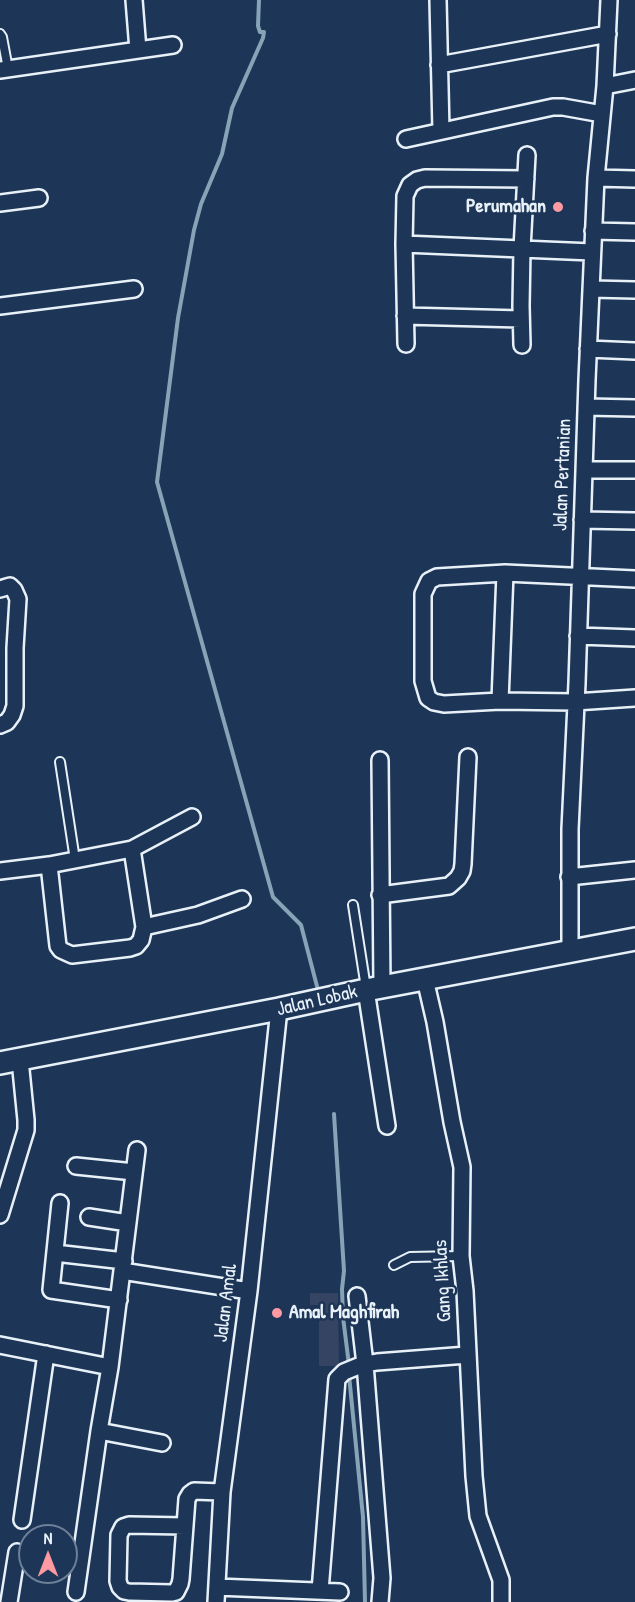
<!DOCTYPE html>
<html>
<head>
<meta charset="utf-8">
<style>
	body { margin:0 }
	#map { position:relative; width:635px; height:1602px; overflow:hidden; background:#1d3557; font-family:"Patrick Hand",sans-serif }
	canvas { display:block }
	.north { position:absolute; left:18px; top:1524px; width:60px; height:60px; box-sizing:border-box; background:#1d3557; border:2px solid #6e8097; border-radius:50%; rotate:0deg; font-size:16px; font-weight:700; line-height:24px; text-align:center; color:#e8f1f8 }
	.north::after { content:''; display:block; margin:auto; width:21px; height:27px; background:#ff9aa2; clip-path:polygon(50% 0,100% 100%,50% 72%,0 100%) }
</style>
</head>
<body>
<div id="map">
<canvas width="635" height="1602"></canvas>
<div class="north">N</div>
</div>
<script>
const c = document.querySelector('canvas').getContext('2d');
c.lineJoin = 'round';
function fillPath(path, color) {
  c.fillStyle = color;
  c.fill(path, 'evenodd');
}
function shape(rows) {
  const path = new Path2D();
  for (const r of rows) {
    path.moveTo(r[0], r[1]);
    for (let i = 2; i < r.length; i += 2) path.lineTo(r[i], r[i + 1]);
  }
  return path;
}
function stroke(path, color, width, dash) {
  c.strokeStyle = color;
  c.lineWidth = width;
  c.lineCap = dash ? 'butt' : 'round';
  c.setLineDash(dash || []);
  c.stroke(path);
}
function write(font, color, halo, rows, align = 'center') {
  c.font = font + ' "Patrick Hand",sans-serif';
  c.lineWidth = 5;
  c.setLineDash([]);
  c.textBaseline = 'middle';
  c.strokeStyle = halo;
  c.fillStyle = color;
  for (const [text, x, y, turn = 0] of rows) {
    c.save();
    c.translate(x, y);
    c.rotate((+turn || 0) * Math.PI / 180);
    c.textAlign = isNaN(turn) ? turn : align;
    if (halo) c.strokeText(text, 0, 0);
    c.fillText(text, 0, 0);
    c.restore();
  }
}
fillPath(shape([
	[310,1293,338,1293,339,1366,319,1366,319,1305,310,1305]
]), '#344462');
stroke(shape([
	[259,0,258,26,260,32,264,32,263,38,232,108,222,154,201,204,194,230,178,318,157,482,273,897,301,925,319,994],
	[334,1114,344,1271,342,1289,343,1317,349,1365],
	[349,1375,363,1517,365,1602]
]), '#86a4b6', 4);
const service = shape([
	[0,34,2,37,8,69],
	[60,762,75,860],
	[353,905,366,988],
	[394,1265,410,1257,461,1256]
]);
const minor = shape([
	[134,0,138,50],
	[438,0,441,131],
	[439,65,608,34],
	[0,70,173,45],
	[605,86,635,80],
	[406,139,553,107,563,107,602,114],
	[596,178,635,179],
	[0,203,39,198],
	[593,231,635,232],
	[404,244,592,252],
	[591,289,635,290],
	[0,306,134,289],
	[405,316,521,319],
	[406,344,404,244,405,196,410,185,417,180,425,178,526,179],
	[522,345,521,306,522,249,527,155],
	[588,349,635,351],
	[586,407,635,408],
	[584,470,635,470],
	[582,520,635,521],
	[635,579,505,573,437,577,429,581,423,594,423,681,428,698,434,702,444,704,500,701,575,702,635,698],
	[0,589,10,586,14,590,18,599,15,648,15,706,12,715,7,722,0,725],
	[578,636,635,638],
	[500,701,505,573],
	[380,760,382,987],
	[49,865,58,946,61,950,72,955,130,948,136,946,141,940,144,927,132,849],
	[0,871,49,865,132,849,192,817],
	[569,877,635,870],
	[380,895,449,886,458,878,462,871,463,864,468,757],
	[144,927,198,915,242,899],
	[570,952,570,829,577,683,587,380,596,178,605,86,609,0],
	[425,979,435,1022,452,1122,462,1167,461,1256,465,1291,474,1476,478,1516,501,1580,501,1602],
	[366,990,387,1126],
	[76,1166,134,1172],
	[60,1203,51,1290,119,1300],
	[0,1215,26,1130,26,1120,20,1060],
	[89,1217,128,1223],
	[55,1253,124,1261],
	[122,1271,249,1291],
	[357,1296,365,1364,382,1578,380,1602],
	[0,1345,110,1367],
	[99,1431,162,1443],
	[22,1520,46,1354],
	[185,1526,129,1525,123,1527,119,1535,118,1581,120,1587,124,1591,129,1592,172,1593,176,1592,180,1584,181,1579,187,1499,190,1494,194,1491,222,1492],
	[217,1587,340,1592],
	[320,1591,337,1379,344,1372,361,1365,377,1362,467,1355],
	[76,1592,99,1431,110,1367,137,1150],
	[9,1602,17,1552],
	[216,1602,222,1492,249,1291,279,1009]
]);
const secondary = shape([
	[0,1063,279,1009,366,990,635,939]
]);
stroke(service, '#e8f1f8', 12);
stroke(minor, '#e8f1f8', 20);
stroke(secondary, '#e8f1f8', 26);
stroke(service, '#1d3557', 8);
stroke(minor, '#1d3557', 15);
stroke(secondary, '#1d3557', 21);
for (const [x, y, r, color] of [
	[558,207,6,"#ff9aa2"],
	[277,1313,6,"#ff9aa2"]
]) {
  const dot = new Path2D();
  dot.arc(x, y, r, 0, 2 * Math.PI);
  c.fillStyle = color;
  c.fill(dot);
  stroke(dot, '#1d3557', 2);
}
write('bold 20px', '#e8f1f8', '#1d3557', [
	["Perumahan",546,207],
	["Amal Maghfirah",289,1313,"left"]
], 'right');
write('20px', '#e8f1f8', '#1d3557', [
	["Jalan Pertanian",563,475,-88],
	["Jalan Lobak",317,1001,-13],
	["Gang Ikhlas",443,1281,-93],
	["Jalan Amal",226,1303,-83]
]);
</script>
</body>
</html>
